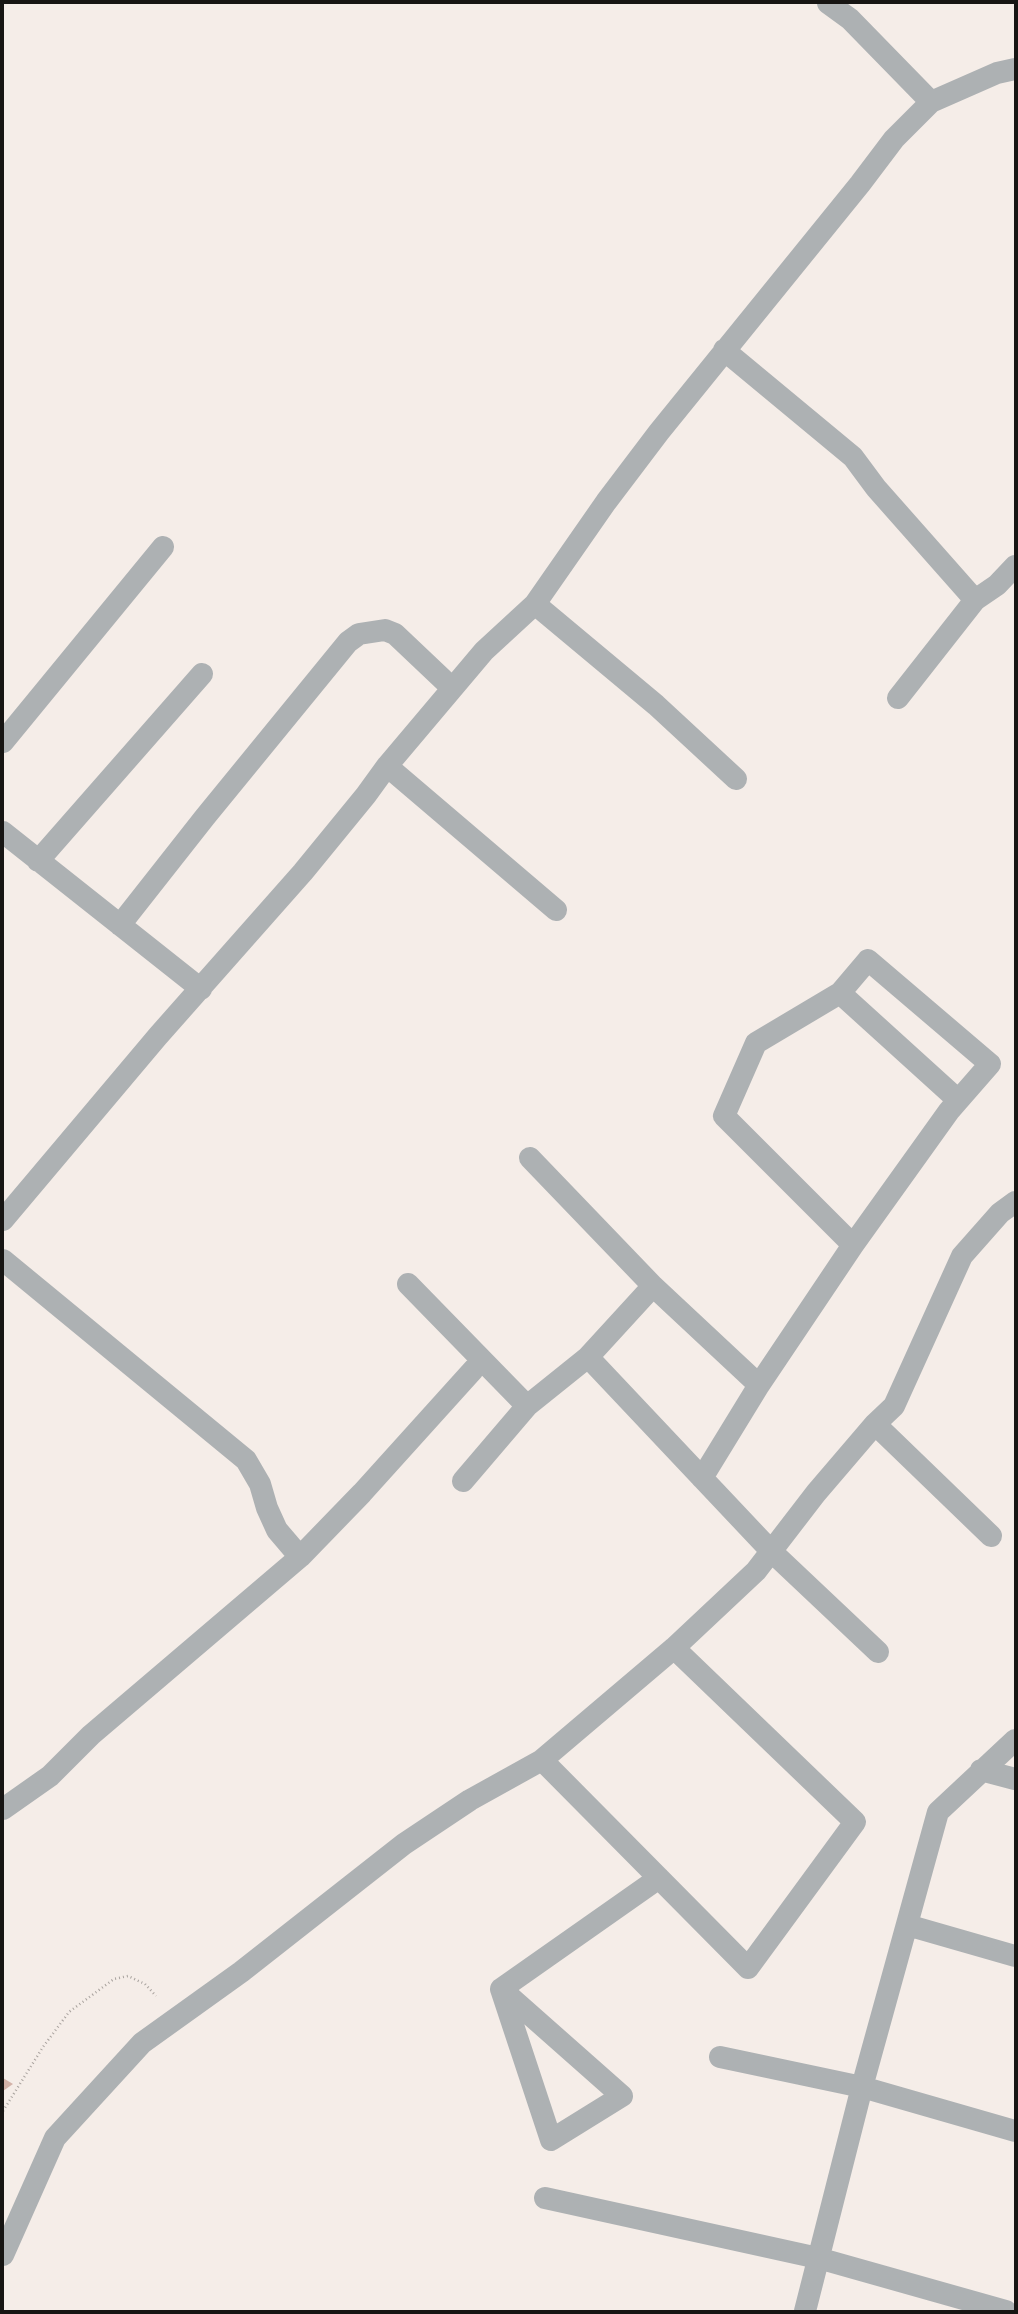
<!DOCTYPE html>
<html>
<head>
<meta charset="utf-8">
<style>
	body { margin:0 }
	#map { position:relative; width:1018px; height:2314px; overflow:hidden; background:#f5ede8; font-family:Raleway,sans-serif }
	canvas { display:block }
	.frame { position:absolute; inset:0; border:4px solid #171513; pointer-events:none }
</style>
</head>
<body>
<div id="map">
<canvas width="1018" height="2314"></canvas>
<div class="frame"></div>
</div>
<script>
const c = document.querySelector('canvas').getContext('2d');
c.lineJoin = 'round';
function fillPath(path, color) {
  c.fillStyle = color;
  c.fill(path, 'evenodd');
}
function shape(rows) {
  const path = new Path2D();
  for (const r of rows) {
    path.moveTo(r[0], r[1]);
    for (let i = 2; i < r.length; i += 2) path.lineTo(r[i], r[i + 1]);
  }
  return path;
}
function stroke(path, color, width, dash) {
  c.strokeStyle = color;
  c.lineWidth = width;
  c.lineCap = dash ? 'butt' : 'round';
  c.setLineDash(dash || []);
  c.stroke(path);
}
fillPath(shape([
	[3,2078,13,2084,3,2091]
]), '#d3b2a8');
stroke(shape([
	[3,2111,43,2047,69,2012,114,1979,128,1976,145,1984,156,1996]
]), '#a8a29e', 2.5, [1, 3]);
stroke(shape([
	[828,3,850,19,931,102],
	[724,350,853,457,876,488,975,600],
	[535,604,656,705,736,779],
	[898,698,975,600,997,585,1015,566],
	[3,742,163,547],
	[387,766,556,910],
	[3,832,201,989],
	[38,861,202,674],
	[120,925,205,817,348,642,359,634,385,630,395,634,452,688],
	[840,993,756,1043,724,1116,853,1245],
	[530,1158,653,1286,588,1357,771,1551,878,1652],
	[3,1220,158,1036,303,872,366,795,387,766,484,651,535,604,606,502,659,432,860,184,894,139,931,102,997,73,1015,69],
	[3,1260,246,1460,260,1484,267,1508,277,1530,300,1557],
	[408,1284,527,1406,588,1357],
	[653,1286,759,1385],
	[875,1424,991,1536],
	[702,1478,759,1385,853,1245,949,1111,990,1064,868,960,840,993,958,1100],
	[463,1481,527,1406],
	[542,1760,748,1968,855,1822,674,1648],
	[981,1770,1015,1779],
	[3,1809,50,1776,91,1735,300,1557,362,1493,473,1370],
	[907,1925,1015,1956],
	[501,1989,551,2140,622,2096,501,1989,659,1878],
	[720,2057,862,2087,1015,2131],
	[545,2198,818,2258,1006,2311],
	[3,2255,55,2138,142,2043,241,1972,404,1844,470,1800,542,1760,674,1648,756,1571,816,1493,875,1424,894,1406,962,1256,1000,1213,1015,1202],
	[805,2311,862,2087,938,1812,1015,1740]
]), '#adb1b3', 22);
</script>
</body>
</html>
